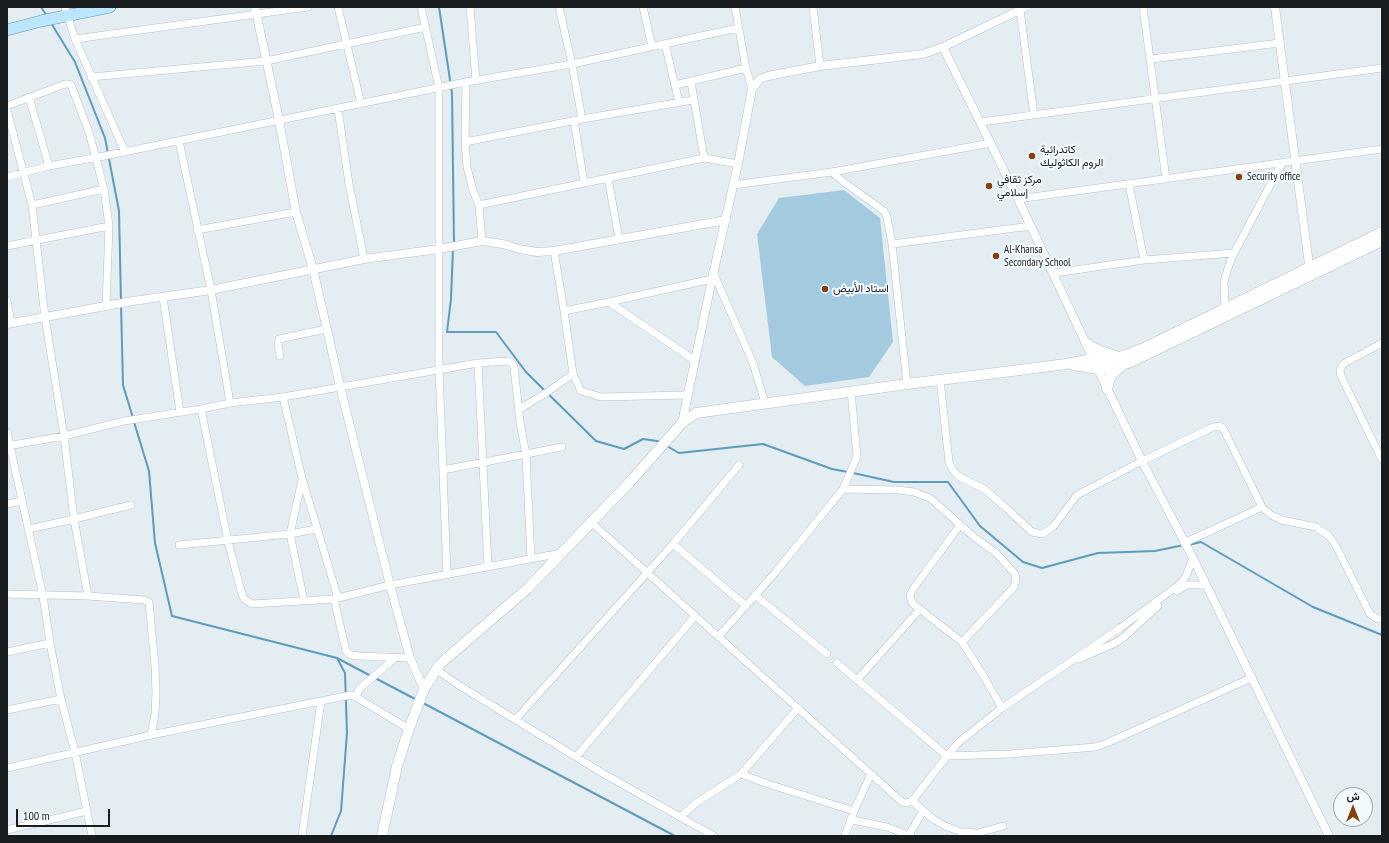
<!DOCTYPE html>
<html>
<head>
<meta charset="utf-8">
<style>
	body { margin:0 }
	#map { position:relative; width:1389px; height:843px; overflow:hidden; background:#e3edf2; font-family:"PT Sans Narrow",Vazirmatn,sans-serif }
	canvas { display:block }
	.frame { position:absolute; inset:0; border:8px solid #1a1d1f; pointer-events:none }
	.north { position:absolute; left:1333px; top:787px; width:40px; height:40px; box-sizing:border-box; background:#f2fafe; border:1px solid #9ca2a5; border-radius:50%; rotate:0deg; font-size:11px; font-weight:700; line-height:16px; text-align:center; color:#1a1d1f }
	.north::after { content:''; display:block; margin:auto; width:14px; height:18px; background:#83410e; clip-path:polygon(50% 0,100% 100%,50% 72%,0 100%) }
	.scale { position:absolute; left:16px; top:809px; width:94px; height:18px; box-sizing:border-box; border:2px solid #1a1d1f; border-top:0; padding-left:5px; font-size:12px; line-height:14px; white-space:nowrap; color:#1a1d1f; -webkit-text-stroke:3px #f2fafe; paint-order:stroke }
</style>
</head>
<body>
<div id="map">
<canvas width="1389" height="843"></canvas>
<div class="frame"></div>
<div class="north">ش</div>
<div class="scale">100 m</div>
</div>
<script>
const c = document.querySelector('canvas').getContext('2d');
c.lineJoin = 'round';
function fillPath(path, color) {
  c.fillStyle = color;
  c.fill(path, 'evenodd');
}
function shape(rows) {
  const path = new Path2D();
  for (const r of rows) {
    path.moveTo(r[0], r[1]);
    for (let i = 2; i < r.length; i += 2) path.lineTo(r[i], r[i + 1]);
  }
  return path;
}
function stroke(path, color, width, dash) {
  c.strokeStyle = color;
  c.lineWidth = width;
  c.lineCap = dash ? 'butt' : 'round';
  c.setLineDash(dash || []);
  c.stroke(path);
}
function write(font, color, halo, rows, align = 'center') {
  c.font = font + ' "PT Sans Narrow",Vazirmatn,sans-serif';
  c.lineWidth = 4;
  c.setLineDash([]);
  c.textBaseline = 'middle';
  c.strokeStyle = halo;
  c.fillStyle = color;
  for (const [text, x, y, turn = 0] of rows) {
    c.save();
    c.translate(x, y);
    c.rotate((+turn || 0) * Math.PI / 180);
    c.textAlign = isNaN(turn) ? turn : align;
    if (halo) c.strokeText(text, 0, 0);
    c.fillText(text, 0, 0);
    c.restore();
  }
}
fillPath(shape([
	[844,190,880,218,893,342,869,377,805,386,772,357,757,234,779,198]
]), '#a4cadf');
stroke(shape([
	[41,7,47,16],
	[439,7,452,93,454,244],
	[51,23,75,62,105,138,119,211,121,301],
	[453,248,451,299,447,332,496,332,526,372,596,441,624,449,643,439,657,441,660,442],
	[121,305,123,385,133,418],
	[134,422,149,471,155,543,172,616,337,658,371,676],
	[665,445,679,453,763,444,832,469,848,472],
	[853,473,894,482,948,482,980,526,1023,562,1042,568,1098,553,1155,551,1184,545],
	[1188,545,1201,542,1313,607,1382,635],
	[375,678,417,700],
	[423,703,675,836],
	[331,836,341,811,347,733,345,673,337,658]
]), '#5f9bba', 2);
const minor = shape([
	[65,7,75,39,125,152],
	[338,7,361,104],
	[421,7,439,88,439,369,447,575],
	[470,7,476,81],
	[559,7,572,64,582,119],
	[643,7,652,46],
	[735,7,746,68,752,89],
	[813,7,820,66],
	[1143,7,1166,179],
	[1020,10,1034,115],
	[75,39,308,7],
	[665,44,679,102],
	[1151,59,1280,43],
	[91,77,266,61,426,27],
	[466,82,465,142,467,167,473,191,479,205,482,241],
	[691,82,704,158],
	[675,85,746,68],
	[29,97,49,166],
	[7,106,65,84,68,84,71,85,89,132,104,189,109,226,106,307],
	[338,109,349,184,364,259],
	[7,110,32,205,45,317,64,436,74,519,88,596],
	[574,120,584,183],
	[981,122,1382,68],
	[179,141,211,290,230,403],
	[465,142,582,119,693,100],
	[832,172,841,180,884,211,887,217,892,244],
	[7,177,49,166,99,157,466,82,572,64,738,28],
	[608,178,619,239],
	[733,185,832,172,991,143],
	[1018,199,1382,149],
	[32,205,104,189],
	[479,205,704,158,738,164],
	[197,230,296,212],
	[7,246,109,226],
	[554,251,564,311,573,374,581,391,601,397,686,395],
	[1144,260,1234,253],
	[713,272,753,363,765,403],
	[1054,273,1144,260,1129,184],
	[163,297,180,412],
	[7,300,11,323],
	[1225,309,1224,282,1229,265,1234,253,1282,163],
	[564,311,609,302],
	[1382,343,1343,364,1340,370,1341,376,1382,460],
	[280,356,278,345,279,339,326,329],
	[694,360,609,302,712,279],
	[478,363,488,567],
	[940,380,949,462,952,469,958,476,984,489,1004,506,1032,532,1042,534,1053,527,1077,495,1142,461,1213,427,1219,426,1223,428,1262,507,1271,515,1282,520,1316,527,1329,536,1336,546,1370,614,1378,619,1382,619],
	[907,384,892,244,1031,226],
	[283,397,302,478,338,598],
	[201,409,228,541,241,591,244,599,252,604,334,599,390,585,562,553],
	[518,410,546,393,573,374],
	[7,432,43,596,50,643,61,699,75,752,92,836],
	[7,446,64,436,124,421,201,409,230,403,283,397,478,363,508,361,512,363,514,367,520,422,526,455,531,559],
	[443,470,562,447],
	[302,480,290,534,304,601],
	[843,489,898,490,914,492,930,498,974,537,997,554,1015,574,1016,580,1014,587,962,642],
	[7,504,22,501],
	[592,523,902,802,907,803,912,801,947,756,959,742,1002,708,1120,628,1180,584,1186,576,1193,558],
	[960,525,913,589,910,595,912,603,962,642,983,675,1002,708],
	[29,529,74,519,131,505],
	[1184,543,1262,507],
	[673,544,746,606],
	[179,545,290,534,316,529],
	[1177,591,1187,585,1206,585],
	[7,594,88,596,144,600,149,602,155,666,156,693,155,714,151,735],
	[755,595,827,654],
	[334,599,346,651,351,655,359,656,410,658],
	[719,636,774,574,843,489,857,457,851,391],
	[7,652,50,643],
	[1079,659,1115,643,1123,638,1158,606],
	[837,663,947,756,1010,754,1095,747,1107,743,1251,678],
	[436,669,457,684,604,774,714,836],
	[857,680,920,609],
	[356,697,359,689,395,658],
	[7,710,61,699],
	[515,720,673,544,739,465],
	[576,757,695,616],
	[7,768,151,735,351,695,356,697,409,729],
	[741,774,768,784,854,811],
	[912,801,933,819,945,826,961,832,978,833,1003,826],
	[680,817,696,803,741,774,798,708],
	[852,820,887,827,911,836],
	[7,830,87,811],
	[909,835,923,811],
	[302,836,321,701],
	[845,836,854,811,871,774]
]);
const tertiary = shape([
	[255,7,279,120,296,212,313,269,340,386,390,585,410,658,424,689],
	[1275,7,1310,272],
	[943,47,1018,199,1096,365,1142,461,1193,558,1329,836],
	[7,324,133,301,211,290,364,259,439,249,482,241,503,244,519,249,537,252,554,251,726,220],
	[682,423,712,279,738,164,752,89,760,79,768,76,820,66,923,54,943,47,1026,7]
]);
const secondary = shape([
	[1086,343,1100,351,1116,356],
	[1074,365,1098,369,1106,369,1121,365,1131,362,1382,241],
	[1107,389,1110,377,1121,366],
	[382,836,397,766,409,729,424,689,440,664,528,588,629,483,682,423,696,413,907,384,1012,371,1066,364,1093,359,1107,359,1120,357,1144,348,1382,232]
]);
const primary = shape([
	[7,30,41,21,110,7]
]);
stroke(minor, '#b7c0c6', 8);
stroke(tertiary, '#b7c0c6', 9);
stroke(secondary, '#b7c0c6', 11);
stroke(primary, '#6695af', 12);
stroke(minor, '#fff', 7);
stroke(tertiary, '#fff', 8);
stroke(secondary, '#fff', 10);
stroke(primary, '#bce6fe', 11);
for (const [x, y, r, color] of [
	[1032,156,4,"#83410e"],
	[1239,177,4,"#83410e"],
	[989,186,4,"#83410e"],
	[996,256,4,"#83410e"],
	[825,289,4,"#83410e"]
]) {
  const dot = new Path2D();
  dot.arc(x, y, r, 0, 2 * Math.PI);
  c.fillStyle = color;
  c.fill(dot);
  stroke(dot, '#f2fafe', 1.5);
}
write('11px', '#1a1d1f', '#f2fafe', [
	["كاتدرائية",1040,150],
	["الروم الكاثوليك",1040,163],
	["Security office",1247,177],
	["مركز ثقافي",997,180],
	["إسلامي",997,193],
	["Al-Khansa",1004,250],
	["Secondary School",1004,263],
	["استاد الأبيض",833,289]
], 'left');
</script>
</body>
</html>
